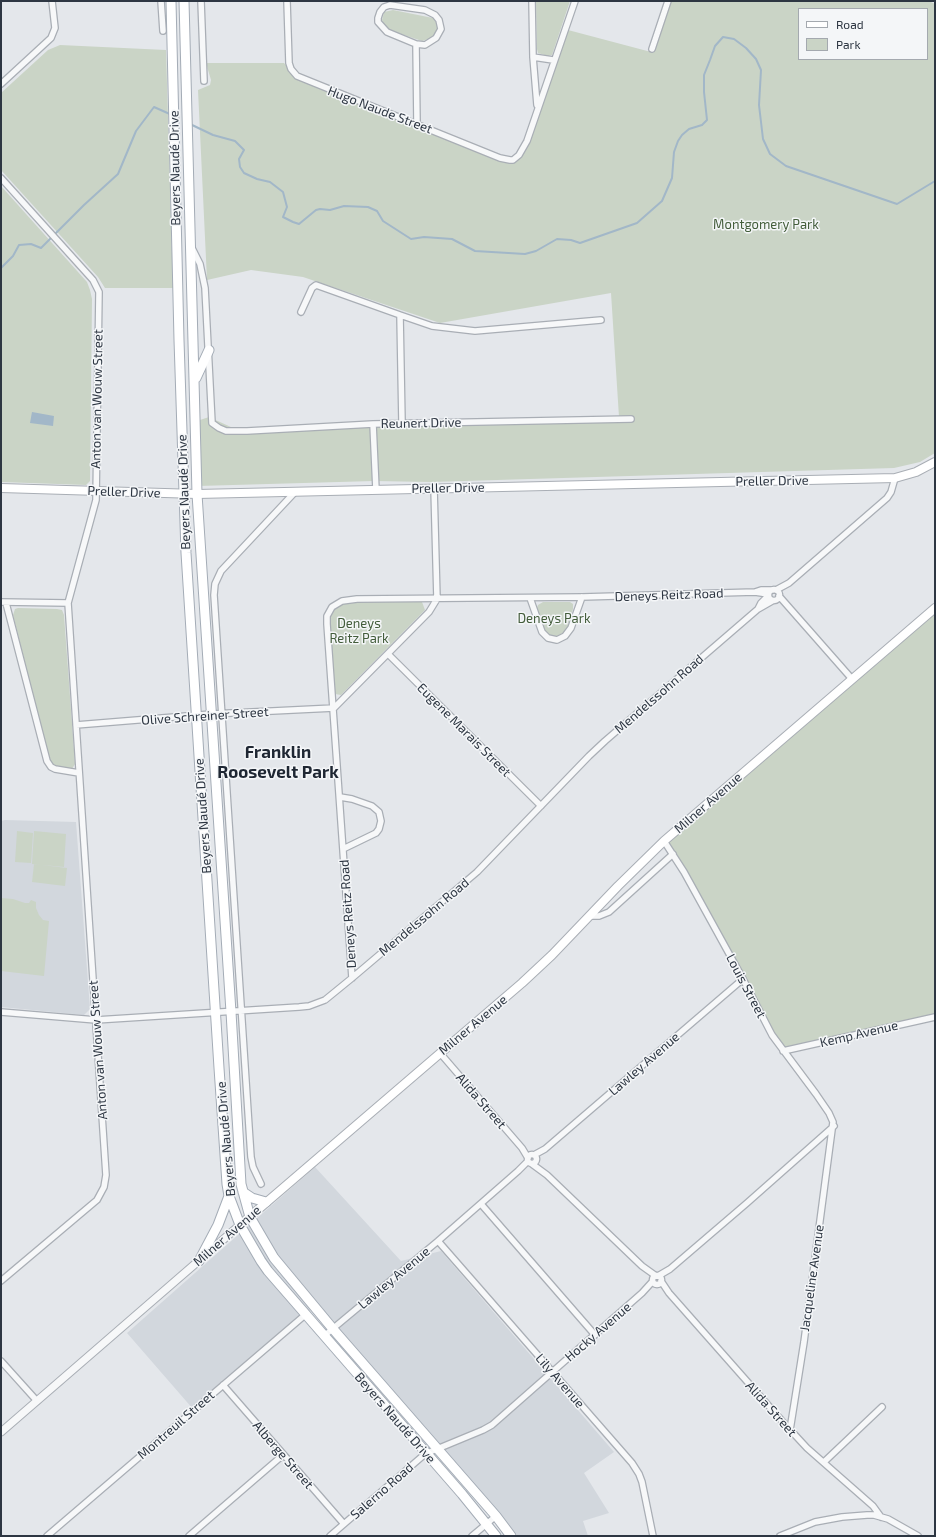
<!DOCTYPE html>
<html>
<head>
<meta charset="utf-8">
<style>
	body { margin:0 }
	#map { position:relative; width:936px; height:1537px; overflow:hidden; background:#e4e7eb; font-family:"Exo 2",sans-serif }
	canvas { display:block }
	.frame { position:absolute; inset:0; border:2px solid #2d3642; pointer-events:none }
	.legend { position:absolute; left:798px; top:8px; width:130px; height:52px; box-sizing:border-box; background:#f4f6f8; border:1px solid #a4a9af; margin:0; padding:5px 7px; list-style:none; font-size:12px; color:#2d3642 }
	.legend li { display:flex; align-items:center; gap:8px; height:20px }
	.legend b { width:20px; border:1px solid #a4a9af }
</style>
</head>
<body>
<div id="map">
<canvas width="936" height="1537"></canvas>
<div class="frame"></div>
<ul class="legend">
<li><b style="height:5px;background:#fff"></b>Road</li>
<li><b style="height:11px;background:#cad4c6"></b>Park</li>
</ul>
</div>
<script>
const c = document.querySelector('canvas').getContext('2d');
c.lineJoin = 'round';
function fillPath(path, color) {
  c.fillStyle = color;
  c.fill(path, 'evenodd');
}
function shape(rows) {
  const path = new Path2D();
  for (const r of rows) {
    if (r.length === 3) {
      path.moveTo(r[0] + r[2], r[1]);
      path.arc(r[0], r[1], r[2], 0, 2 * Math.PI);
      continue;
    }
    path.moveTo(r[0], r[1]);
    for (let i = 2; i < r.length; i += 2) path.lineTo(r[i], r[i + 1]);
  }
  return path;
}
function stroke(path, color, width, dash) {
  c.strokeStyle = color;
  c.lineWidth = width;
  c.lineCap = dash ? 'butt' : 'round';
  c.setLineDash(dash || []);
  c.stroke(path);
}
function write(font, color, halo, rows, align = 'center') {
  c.font = font + ' "Exo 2",sans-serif';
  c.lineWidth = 3;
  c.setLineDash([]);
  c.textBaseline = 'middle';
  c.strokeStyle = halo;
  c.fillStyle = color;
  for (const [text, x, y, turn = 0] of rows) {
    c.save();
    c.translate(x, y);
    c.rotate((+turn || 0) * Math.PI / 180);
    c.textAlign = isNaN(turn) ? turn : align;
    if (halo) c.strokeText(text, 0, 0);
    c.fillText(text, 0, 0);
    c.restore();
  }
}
fillPath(shape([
	[5,820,76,822,90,1009,84,1015,1,1007,1,821],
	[315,1167,401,1261,441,1251,614,1452,584,1473,609,1513,583,1521,588,1536,518,1536,480,1492,315,1306,193,1409,127,1333]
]), '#d2d7dd');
fillPath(shape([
	[536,1,570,1,552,55,548,56,538,53,537,49],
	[668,1,929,1,935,4,935,453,920,462,894,468,431,482,374,481,198,486,200,420,209,417,233,428,374,426,619,417,611,293,440,323,303,277,251,270,207,280,198,90,210,85,211,80,206,63,284,63,300,80,500,160,522,153,568,30,651,52],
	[799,9,927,9,927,59,799,59],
	[393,10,433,18,437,23,438,31,432,38,422,41,392,31,385,27,382,20,384,12],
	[60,45,166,50,173,288,105,288,98,277,1,170,1,93,48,50],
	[1,186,87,282,90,290,92,299,90,481,86,485,1,482],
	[350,600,422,602,425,610,341,695,335,694,327,624,330,610],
	[543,602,570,602,573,604,573,609,567,629,564,632,558,636,553,637,545,634,536,610,538,605],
	[935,607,935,1016,783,1051,664,841],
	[18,608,57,609,62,610,64,615,75,764,72,769,54,766,50,763,13,615,15,609],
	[17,831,33,833,31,863,15,862],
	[34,831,66,834,64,867,32,864],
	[34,864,67,868,65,886,32,882],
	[1,898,13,899,25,903,29,903,31,900,36,902,36,908,39,915,43,920,49,921,44,976,1,971]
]), '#cad4c6');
fillPath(shape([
	[32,412,54,416,53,426,30,423]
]), '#a2b7c8');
stroke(shape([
	[190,124,213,135,235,141,244,150,239,159,240,167,244,173,257,179,270,182,283,192,287,207,283,217,293,222,299,224,316,210,320,209,330,210,344,206,368,207,377,211,383,221,411,239,424,237,452,239,475,251,525,254,536,251,557,239,571,240,580,243,637,223,662,201,672,178,674,152,678,141,682,135,689,129,702,125,707,120,704,92,704,75,710,60,715,46,723,37,734,39,746,48,756,59,761,70,759,105,763,139,770,154,786,166,897,204,935,181],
	[1,268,13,256,19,245,31,244,41,248,84,205,118,174,136,131,154,107,172,115]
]), '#a2b7c8', 2);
const minor = shape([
	[161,1,163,31],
	[201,1,204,81],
	[287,1,289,63,291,69,297,76,500,158,510,160,513,160,519,155,527,141,575,1],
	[532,1,533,57,537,105],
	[390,5,425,10,435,15,439,20,441,29,436,38,425,45,416,44,387,32,378,22,378,18,380,12,384,7,390,5],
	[416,44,417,124],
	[652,49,668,1],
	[533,57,553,60],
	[1,84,51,38,55,28,52,1],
	[1,178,93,280,99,292,96,500,68,603,106,1175,104,1187,97,1200,1,1281],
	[192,248,200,264,205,288,212,423,219,428,226,431,247,431,373,424,631,419],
	[301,312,312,288,316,285,400,315,402,423],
	[400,315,432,326,475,331,601,320],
	[373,424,376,490],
	[774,595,5.5],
	[776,590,789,583,887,498,891,492,895,478],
	[755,592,761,590,773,590],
	[779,596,852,679],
	[530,598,542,632,548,638,557,640,565,636,571,628,582,597],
	[1,602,68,603],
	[6,603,47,761,51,767,55,769,79,773],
	[758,609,761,603,768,596],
	[388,654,541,806],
	[76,725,211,714,334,708,429,612,437,599,434,488],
	[340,797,352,799,372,806,379,812,381,821,379,829,376,833,343,849],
	[664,841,684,872,743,979,772,1035,816,1094,829,1113,833,1122,804,1342,790,1430],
	[590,916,599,916,609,912,673,854],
	[352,978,327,624,327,616,332,607,342,601,357,599,582,597,755,592,768,594],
	[1,1012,96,1020,299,1007,309,1006,325,1000,352,978,477,872,589,756,605,741,758,609,772,601],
	[783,1051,935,1017],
	[440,1053,522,1148,528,1158],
	[532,1159,4.5],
	[534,1155,545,1149,743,979],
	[532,1164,547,1175,642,1266,656,1276],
	[261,1184,253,1167,251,1157,214,595,215,584,221,571,295,492],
	[481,1204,595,1335],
	[438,1241,632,1463,639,1474,642,1482,653,1536],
	[657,1280,4.5],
	[658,1276,670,1269,747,1203,834,1126],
	[661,1281,669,1293,782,1421,807,1448,873,1506,881,1517],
	[324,1336,438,1241,518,1171,528,1161],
	[1,1361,37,1401],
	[223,1385,344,1524],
	[824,1462,882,1407],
	[47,1536,305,1315],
	[189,1536,283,1455],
	[330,1536,425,1454,483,1430,492,1425,642,1293,652,1282],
	[472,1536,496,1516],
	[780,1536,815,1522,842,1517,867,1515,874,1515,888,1519,918,1536]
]);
const tertiary = shape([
	[1,1432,240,1225]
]);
const secondary = shape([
	[1,488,197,494,895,478,916,472,935,462],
	[240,1225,522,983,552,955,618,886,664,841,935,608]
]);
const primary = shape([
	[171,1,179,340,186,553,219,1068,227,1184,229,1196,240,1225,261,1261,268,1271,462,1494,496,1536],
	[184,1,197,494,231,1012,241,1184,250,1217,274,1258,333,1329,496,1516,511,1536],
	[196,378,209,350],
	[243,1192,252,1198,266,1202],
	[199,1261,218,1225,229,1196]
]);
stroke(minor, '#a9aeb5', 8);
stroke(tertiary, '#a9aeb5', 9);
stroke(secondary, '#a9aeb5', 10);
stroke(primary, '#a4acb6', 11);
stroke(minor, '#f7f8f9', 5.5);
stroke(tertiary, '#f7f8f9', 7);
stroke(secondary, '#fff', 8);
stroke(primary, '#fff', 9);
write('13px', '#2d3642', '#f4f6f8', [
	["Hugo Naude Street",380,110,21],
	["Beyers Naudé Drive",175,168,-91],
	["Anton van Wouw Street",97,399,-89],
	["Reunert Drive",421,423,-1],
	["Preller Drive",772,481,-1],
	["Preller Drive",448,488,-1],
	["Preller Drive",124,492,2],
	["Beyers Naudé Drive",184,492,-92],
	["Deneys Reitz Road",669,595,-2],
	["Mendelssohn Road",659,694,-41],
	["Olive Schreiner Street",205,716,-4],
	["Eugene Marais Street",464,730,45],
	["Milner Avenue",708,803,-41],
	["Beyers Naudé Drive",203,816,-94],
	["Deneys Reitz Road",348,914,-94],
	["Mendelssohn Road",424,917,-40],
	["Louis Street",746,986,62],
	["Milner Avenue",473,1025,-40],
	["Kemp Avenue",859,1034,-13],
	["Anton van Wouw Street",98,1050,-94],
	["Lawley Avenue",644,1064,-41],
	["Alida Street",481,1101,49],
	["Beyers Naudé Drive",226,1139,-95],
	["Milner Avenue",227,1236,-41],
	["Lawley Avenue",394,1278,-40],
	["Jacqueline Avenue",812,1278,-82],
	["Hocky Avenue",598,1332,-41],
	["Lily Avenue",560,1381,49],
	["Alida Street",771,1409,48],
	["Beyers Naudé Drive",395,1418,49],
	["Montreuil Street",176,1425,-41],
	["Alberge Street",283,1455,49],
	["Salerno Road",382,1491,-41]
]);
write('13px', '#435d3b', '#f4f6f8', [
	["Montgomery Park",766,225],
	["Deneys Park",554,619],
	["Deneys",359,624],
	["Reitz Park",359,639]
]);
write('bold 17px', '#1f2733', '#f4f6f8', [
	["Franklin",278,752],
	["Roosevelt Park",278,772]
]);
</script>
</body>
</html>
